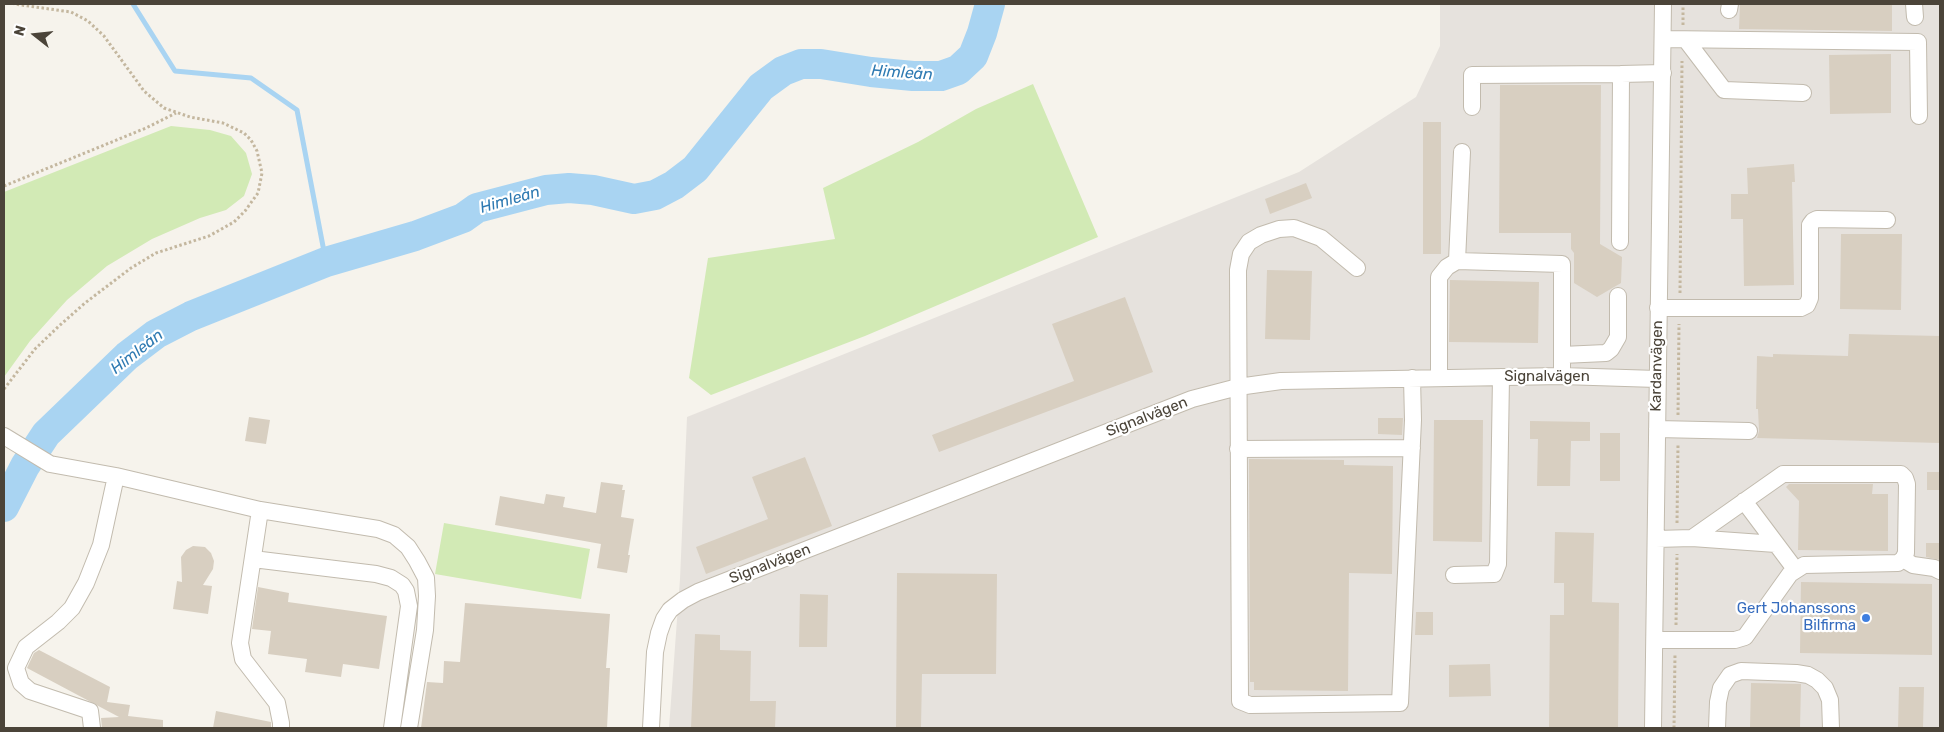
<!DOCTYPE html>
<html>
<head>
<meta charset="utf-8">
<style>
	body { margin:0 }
	#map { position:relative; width:1944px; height:732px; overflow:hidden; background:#f6f3ec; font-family:Rubik,sans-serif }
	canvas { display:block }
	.frame { position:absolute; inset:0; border:5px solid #4b4439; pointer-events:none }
	.north { position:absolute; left:10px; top:10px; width:50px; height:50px; -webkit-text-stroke:4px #fff; paint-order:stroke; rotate:286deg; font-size:14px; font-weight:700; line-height:20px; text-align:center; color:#4b4439 }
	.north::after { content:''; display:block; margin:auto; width:18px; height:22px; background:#4b4439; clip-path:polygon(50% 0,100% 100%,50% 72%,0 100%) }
</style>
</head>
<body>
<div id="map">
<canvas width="1944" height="732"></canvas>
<div class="frame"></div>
<div class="north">N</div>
</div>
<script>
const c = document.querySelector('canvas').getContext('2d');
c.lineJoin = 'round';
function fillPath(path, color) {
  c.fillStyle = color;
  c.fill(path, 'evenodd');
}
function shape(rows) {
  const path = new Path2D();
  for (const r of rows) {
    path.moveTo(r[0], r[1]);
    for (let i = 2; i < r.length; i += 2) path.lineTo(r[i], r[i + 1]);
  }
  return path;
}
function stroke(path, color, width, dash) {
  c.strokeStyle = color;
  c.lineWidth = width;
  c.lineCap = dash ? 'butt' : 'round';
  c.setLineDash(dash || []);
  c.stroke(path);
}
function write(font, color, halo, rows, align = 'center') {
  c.font = font + ' Rubik,sans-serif';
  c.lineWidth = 4.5;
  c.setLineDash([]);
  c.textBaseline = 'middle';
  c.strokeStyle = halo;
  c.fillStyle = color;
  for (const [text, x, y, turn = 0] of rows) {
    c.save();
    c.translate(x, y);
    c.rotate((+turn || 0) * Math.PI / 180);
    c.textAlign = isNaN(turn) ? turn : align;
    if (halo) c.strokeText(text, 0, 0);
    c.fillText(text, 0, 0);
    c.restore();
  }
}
fillPath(shape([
	[1440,4,1940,4,1940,728,669,728,680,579,687,417,1299,172,1416,97,1440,46]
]), '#e6e2dd');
fillPath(shape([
	[1033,84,1098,237,865,336,711,395,689,378,708,258,835,239,823,188,918,142,976,109],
	[171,126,210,130,231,136,246,153,252,174,244,196,226,210,200,218,152,239,107,266,67,300,30,341,4,377,4,192],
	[444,523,590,549,581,599,435,574]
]), '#d2eab5');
stroke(shape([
	[133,4,175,71,251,78,297,110,326,262]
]), '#a9d4f2', 5);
stroke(shape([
	[4,507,25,466,46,434,127,356,156,334,191,316,326,262,415,236,463,218,477,208,546,190,569,188,593,190,634,199,655,195,674,185,695,169,761,87,783,71,801,64,821,64,871,72,913,76,941,76,958,70,973,56,982,33,990,4]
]), '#a9d4f2', 30);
fillPath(shape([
	[1740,4,1892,4,1892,31,1739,29],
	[1891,54,1891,113,1830,114,1829,55],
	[1500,85,1601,85,1600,244,1622,257,1621,283,1597,297,1574,283,1574,253,1571,249,1571,233,1499,233],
	[1423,122,1441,122,1441,254,1423,254],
	[1794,164,1795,182,1792,182,1794,285,1744,286,1743,219,1731,219,1731,194,1748,194,1747,168],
	[1306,183,1312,198,1270,214,1265,199],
	[1841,234,1902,234,1901,310,1840,309],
	[1267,270,1312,271,1310,340,1265,339],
	[1450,280,1539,282,1538,343,1449,342],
	[1125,297,1153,372,939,452,932,435,1074,381,1052,324],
	[1849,334,1940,336,1940,443,1757,438,1759,431,1758,409,1756,409,1757,356,1773,357,1773,354,1848,356],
	[249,417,270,420,266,444,245,441],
	[1378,418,1403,418,1402,435,1378,434],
	[1434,420,1483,420,1482,542,1433,541],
	[1530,421,1590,422,1590,441,1571,441,1570,486,1537,486,1538,439,1530,439],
	[1600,433,1620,433,1620,481,1600,481],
	[805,457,832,526,706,574,696,547,768,519,752,477],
	[1249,459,1344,460,1344,465,1393,466,1392,574,1349,573,1348,691,1254,690,1254,682,1250,682],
	[1927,472,1940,472,1940,490,1927,490],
	[601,482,623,485,622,490,625,490,621,517,634,519,628,555,630,555,627,573,597,568,601,544,495,525,500,496,544,504,546,494,565,497,563,507,596,513],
	[1789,484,1873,484,1872,494,1888,494,1888,551,1798,550,1799,501,1786,487],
	[1555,532,1594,533,1592,602,1619,603,1618,728,1549,728,1550,615,1564,615,1564,583,1554,583],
	[1926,543,1940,543,1940,560,1926,557],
	[193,546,205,547,211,553,214,561,213,569,203,585,212,586,208,614,173,609,177,581,182,582,181,557,186,550],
	[897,573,997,574,996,674,922,674,921,728,896,728],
	[1801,582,1932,584,1932,655,1800,653],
	[258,587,289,593,288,602,387,616,379,669,343,664,341,677,305,672,307,659,268,654,271,631,252,629],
	[800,594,828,595,827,647,799,647],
	[465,603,610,614,606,668,610,668,607,728,421,728,427,682,443,683,444,661,460,662],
	[1416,612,1433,612,1433,635,1415,635],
	[695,634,720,635,720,650,751,651,750,701,776,701,775,728,691,728],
	[39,650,110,687,107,702,130,705,128,716,163,720,163,728,102,728,101,718,119,717,27,668,34,653],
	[1490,664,1491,696,1449,697,1449,665],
	[1751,683,1801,684,1800,728,1750,728],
	[1899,687,1924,687,1923,728,1898,728],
	[216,711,271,722,271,728,213,728]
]), '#d8cfc1');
const minor = shape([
	[1914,4,1915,17],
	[1729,10,1730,4],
	[1663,39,1918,42,1919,116],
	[1686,40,1724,90,1803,93],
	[1472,107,1472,75,1621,74],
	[1620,242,1621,74,1663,73],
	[1457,261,1462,152],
	[1357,268,1321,238,1294,228,1279,229,1261,235,1249,242,1241,254,1238,270,1240,701,1250,705,1400,703,1413,420,1412,378],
	[1658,308,1801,308,1807,305,1810,298,1810,225,1813,221,1817,219,1887,220],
	[1562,355,1606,353,1611,349,1618,337,1618,296],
	[1439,377,1439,277,1447,267,1457,261,1562,264,1562,376],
	[1657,429,1749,431],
	[4,436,50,464,116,476,260,510,378,529,394,535,408,547,417,561,426,578,427,596,425,630,409,728],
	[1238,449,1412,448],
	[1744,501,1795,569],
	[260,510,240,643,243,659,277,703,281,723,281,728],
	[1692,538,1776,544],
	[253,559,376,574,391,578,402,585,406,591,409,606,392,728],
	[1903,559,1913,565,1934,568,1940,571],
	[1454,575,1494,574,1498,564,1501,377],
	[1655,640,1735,640,1745,637,1790,574,1804,565,1898,563,1903,559,1906,553,1907,484,1905,478,1901,474,1783,474,1692,538,1656,539],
	[92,728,90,711,30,691,21,683,16,668,26,647,58,622,72,608,86,583,101,545,116,476],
	[651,728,655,652,659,633,664,619,670,610,683,600,698,592,1192,399,1238,387,1281,381,1562,376,1657,379],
	[1653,728,1663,4],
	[1717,728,1718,702,1721,688,1730,675,1741,671,1796,673,1808,675,1817,680,1825,688,1830,700,1831,728]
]);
stroke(minor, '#c2bbae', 18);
stroke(shape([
	[1683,25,1683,4],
	[4,186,146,128,176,113],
	[1680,293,1682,61],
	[4,389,35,349,59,326,85,303,131,268,156,253,209,236,234,222,245,211,258,193,262,173,257,151,251,140,244,133,223,123,190,117,164,108,144,91,104,36,88,21,71,12,14,4],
	[1678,415,1679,324],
	[1677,523,1678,444],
	[1676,625,1677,554],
	[1674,728,1675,654]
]), '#c4b79f', 3, [2.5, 2.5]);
stroke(minor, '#fff', 16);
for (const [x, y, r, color] of [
	[1866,618,5,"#3f7fe0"]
]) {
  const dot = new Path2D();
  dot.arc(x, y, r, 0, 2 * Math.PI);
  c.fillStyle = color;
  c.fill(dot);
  stroke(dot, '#fff', 2);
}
write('15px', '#4b4439', '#fff', [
	["Kardanvägen",1657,366,-89],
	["Signalvägen",1547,377],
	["Signalvägen",1147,417,-21],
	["Signalvägen",770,564,-21]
]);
write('15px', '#366cbe', '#fff', [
	["Gert Johanssons",1856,609],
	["Bilfirma",1856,626]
], 'right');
write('italic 16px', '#2e7ab2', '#fff', [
	["Himleån",902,73,4],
	["Himleån",510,200,-16],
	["Himleån",137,352,-38]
]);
</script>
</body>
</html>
